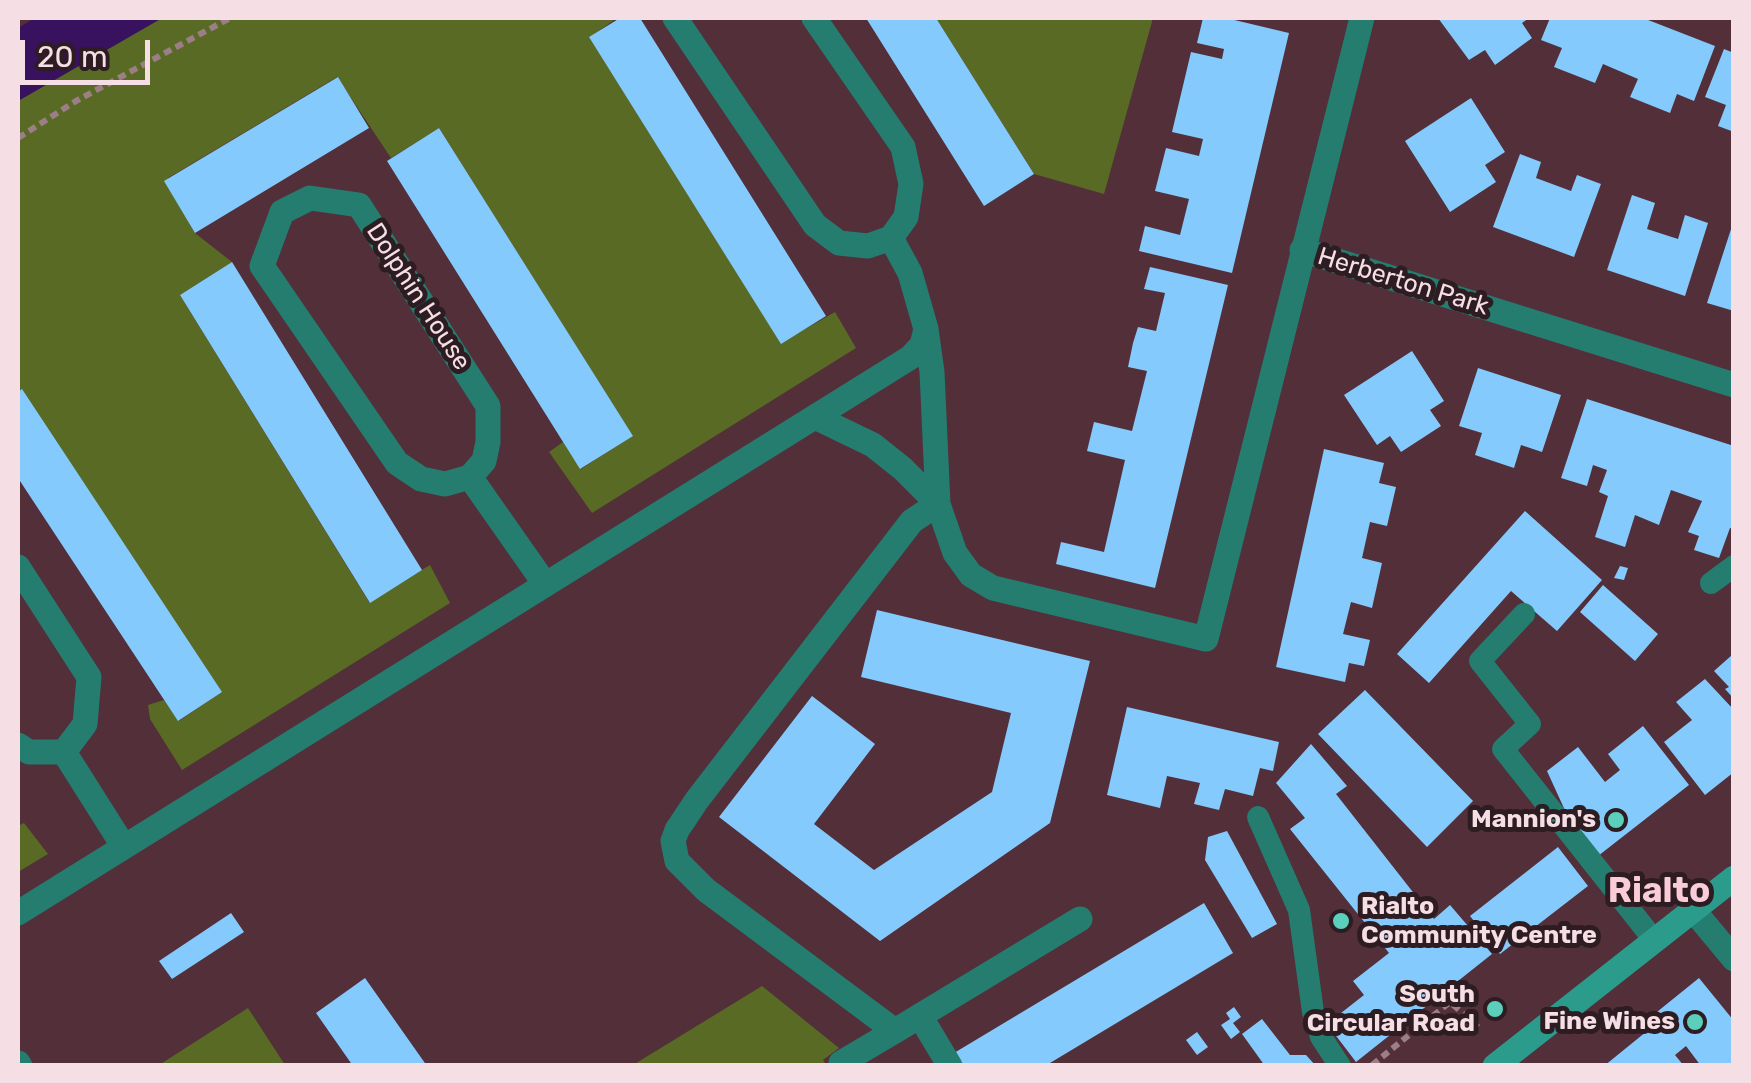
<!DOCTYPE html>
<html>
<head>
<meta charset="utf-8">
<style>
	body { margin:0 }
	#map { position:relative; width:1751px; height:1083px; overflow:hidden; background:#522f39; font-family:Rubik,sans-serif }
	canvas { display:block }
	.frame { position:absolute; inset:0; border:20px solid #f5dee4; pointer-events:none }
	.scale { position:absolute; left:20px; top:40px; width:130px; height:45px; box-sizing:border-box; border:5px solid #f5dee4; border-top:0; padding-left:12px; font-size:30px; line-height:35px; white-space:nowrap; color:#f5dee4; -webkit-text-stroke:8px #2d1d22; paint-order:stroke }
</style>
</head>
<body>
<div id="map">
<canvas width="1751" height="1083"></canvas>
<div class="frame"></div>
<div class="scale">20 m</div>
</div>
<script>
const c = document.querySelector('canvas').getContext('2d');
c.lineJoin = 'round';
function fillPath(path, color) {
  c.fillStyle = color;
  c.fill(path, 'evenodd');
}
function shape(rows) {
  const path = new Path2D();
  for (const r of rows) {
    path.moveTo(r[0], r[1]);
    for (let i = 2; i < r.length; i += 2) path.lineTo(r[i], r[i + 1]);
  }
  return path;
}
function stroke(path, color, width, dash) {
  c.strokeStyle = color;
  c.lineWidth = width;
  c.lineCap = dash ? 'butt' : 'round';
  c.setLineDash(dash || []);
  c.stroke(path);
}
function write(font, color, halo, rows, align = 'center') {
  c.font = font + ' Rubik,sans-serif';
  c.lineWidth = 10;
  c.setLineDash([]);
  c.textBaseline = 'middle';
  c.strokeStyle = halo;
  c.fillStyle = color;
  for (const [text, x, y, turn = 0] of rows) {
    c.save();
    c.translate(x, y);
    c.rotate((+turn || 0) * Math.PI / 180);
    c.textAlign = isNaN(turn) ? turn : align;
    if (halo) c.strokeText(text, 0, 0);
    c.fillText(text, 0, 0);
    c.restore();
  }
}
fillPath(shape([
	[162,18,617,18,590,37,781,343,835,312,856,348,592,513,549,452,563,442,581,469,632,435,439,128,391,158,337,77,168,178,195,233,232,262,180,295,369,602,430,565,450,603,182,770,150,719,148,705,164,700,179,721,221,692,21,390,18,392,18,101],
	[936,18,1153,18,1104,194,1034,174],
	[24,823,48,854,18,872,18,826],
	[762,986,839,1048,823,1060,826,1065,633,1065],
	[248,1008,285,1065,159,1065]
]), '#596a25');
fillPath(shape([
	[35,18,162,18,18,101,18,28]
]), '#38125e');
fillPath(shape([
	[620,18,640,18,826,316,781,344,589,37],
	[866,18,936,18,1034,174,984,206],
	[1203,18,1226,18,1289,33,1232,273,1139,251,1145,226,1180,235,1189,199,1155,191,1166,148,1199,156,1203,139,1172,132,1191,52,1222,59,1224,49,1197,43],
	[1438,18,1529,18,1522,23,1532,38,1495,65,1485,50,1469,60],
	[1550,18,1643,18,1715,46,1694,101,1677,94,1670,113,1630,97,1638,79,1603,64,1595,83,1554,67,1562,48,1541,40],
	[1724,49,1734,53,1734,132,1718,126,1726,105,1705,97],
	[338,77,369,128,195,233,164,181],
	[1471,98,1505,152,1485,165,1496,182,1450,212,1405,141],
	[439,128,633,436,580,469,387,161],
	[1520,154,1541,162,1536,178,1571,191,1577,175,1601,184,1574,257,1493,227],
	[1632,195,1655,203,1647,229,1678,239,1685,215,1708,223,1685,296,1607,270],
	[1733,223,1734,223,1734,311,1707,303],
	[232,262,422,570,370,603,180,295],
	[1150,267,1228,285,1155,588,1056,564,1061,542,1104,552,1125,460,1087,451,1094,422,1132,431,1147,371,1128,367,1133,343,1138,327,1156,331,1165,293,1144,289],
	[1412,351,1444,401,1430,410,1441,426,1401,452,1390,436,1377,445,1344,395],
	[1478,368,1561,395,1542,452,1521,445,1514,468,1475,455,1482,433,1459,426],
	[22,389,222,692,178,721,18,478,18,392],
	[1587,399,1734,446,1734,529,1730,528,1719,558,1694,550,1699,536,1688,532,1702,501,1671,490,1659,525,1635,515,1625,547,1595,537,1608,496,1599,492,1607,470,1593,465,1587,486,1561,478],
	[1324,449,1384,463,1379,483,1396,487,1387,526,1370,522,1362,558,1382,563,1372,608,1351,602,1343,634,1370,640,1364,666,1349,663,1345,682,1276,667],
	[1525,511,1602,580,1557,631,1511,591,1429,683,1397,654],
	[1620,566,1628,568,1624,580,1614,578],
	[1603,585,1658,634,1635,661,1580,612],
	[877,610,1090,661,1050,823,880,941,719,817,812,696,875,744,814,824,874,870,992,792,1011,713,861,677],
	[1732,655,1734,658,1734,699,1725,689,1729,687,1714,671],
	[1705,679,1734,710,1734,772,1705,795,1664,742,1692,720,1676,702],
	[1365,690,1473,801,1427,847,1318,734],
	[1127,707,1279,742,1273,771,1260,768,1253,796,1225,789,1219,810,1194,804,1200,783,1167,776,1160,808,1107,795],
	[1643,726,1689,785,1598,856,1568,817,1547,771,1578,747,1605,782,1620,770,1608,754],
	[1311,744,1347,786,1336,794,1434,919,1450,905,1492,954,1356,1062,1327,1024,1364,995,1353,981,1389,953,1290,829,1305,818,1276,783],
	[1227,831,1277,924,1252,938,1205,860,1208,837],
	[1558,847,1588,886,1500,954,1470,916],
	[1204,903,1233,953,1045,1066,954,1066,949,1056],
	[231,913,244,932,172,979,159,961],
	[365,978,427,1066,353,1066,316,1013],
	[1699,978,1734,1021,1734,1066,1701,1066,1686,1046,1675,1055,1684,1066,1604,1066,1652,1027,1647,1020],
	[1234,1007,1241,1017,1233,1023,1240,1032,1231,1039,1221,1025,1230,1019,1226,1013],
	[1262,1019,1290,1055,1306,1055,1316,1066,1265,1066,1242,1034],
	[1197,1032,1208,1047,1197,1055,1186,1040]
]), '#85cafd');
stroke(shape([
	[18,138,76,101,230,18],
	[1372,1065,1450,1002,1479,1028]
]), '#9c7e86', 6, [8, 5]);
stroke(shape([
	[1711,583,1734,566],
	[1524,614,1480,661,1530,724,1503,749,1654,940],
	[1258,817,1299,910,1313,1012,1321,1037,1340,1066]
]), '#257d70', 22);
stroke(shape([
	[675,18,815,225,839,243,868,246,891,238,906,217,911,184,903,147,814,18],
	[891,238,910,273,926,329,932,372,938,504],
	[1302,250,1734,385],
	[815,417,873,445,903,469,938,504,955,553,971,575,993,588,1206,639,1362,18],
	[470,477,484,461,488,442,488,406,359,205,310,198,282,212,262,266,397,463,421,479,445,484,470,477,545,584],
	[938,504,912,521,697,800,677,830,673,841,677,861,706,890,895,1031,1080,919],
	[18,567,89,677,85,724,64,752],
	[18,745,29,752,64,752],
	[64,752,124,847],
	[1694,911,1734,959],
	[18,913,911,357,922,345,926,329],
	[920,1016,950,1066],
	[18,1063,20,1066],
	[841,1063,895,1031]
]), '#257d70', 25);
stroke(shape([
	[1495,1066,1734,878]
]), '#2b9c8c', 25);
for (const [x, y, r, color] of [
	[1616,820,10,"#5bcebc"],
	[1341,921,10,"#5bcebc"],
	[1495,1009,10,"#5bcebc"],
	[1695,1022,10,"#5bcebc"]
]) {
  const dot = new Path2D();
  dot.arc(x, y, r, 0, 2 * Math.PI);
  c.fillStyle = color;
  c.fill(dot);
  stroke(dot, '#2d1d22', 4);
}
write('25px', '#f5dee4', '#2d1d22', [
	["Herberton Park",1403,282,17],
	["Dolphin House",418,297,57]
]);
write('bold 25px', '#f5dee4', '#2d1d22', [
	["Mannion's",1596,820],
	["Rialto",1361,907,"left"],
	["Community Centre",1361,936,"left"],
	["South",1475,995],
	["Circular Road",1475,1024],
	["Fine Wines",1675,1022]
], 'right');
write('bold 35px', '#faccd8', '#2d1d22', [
	["Rialto",1659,892]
]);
</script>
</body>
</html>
